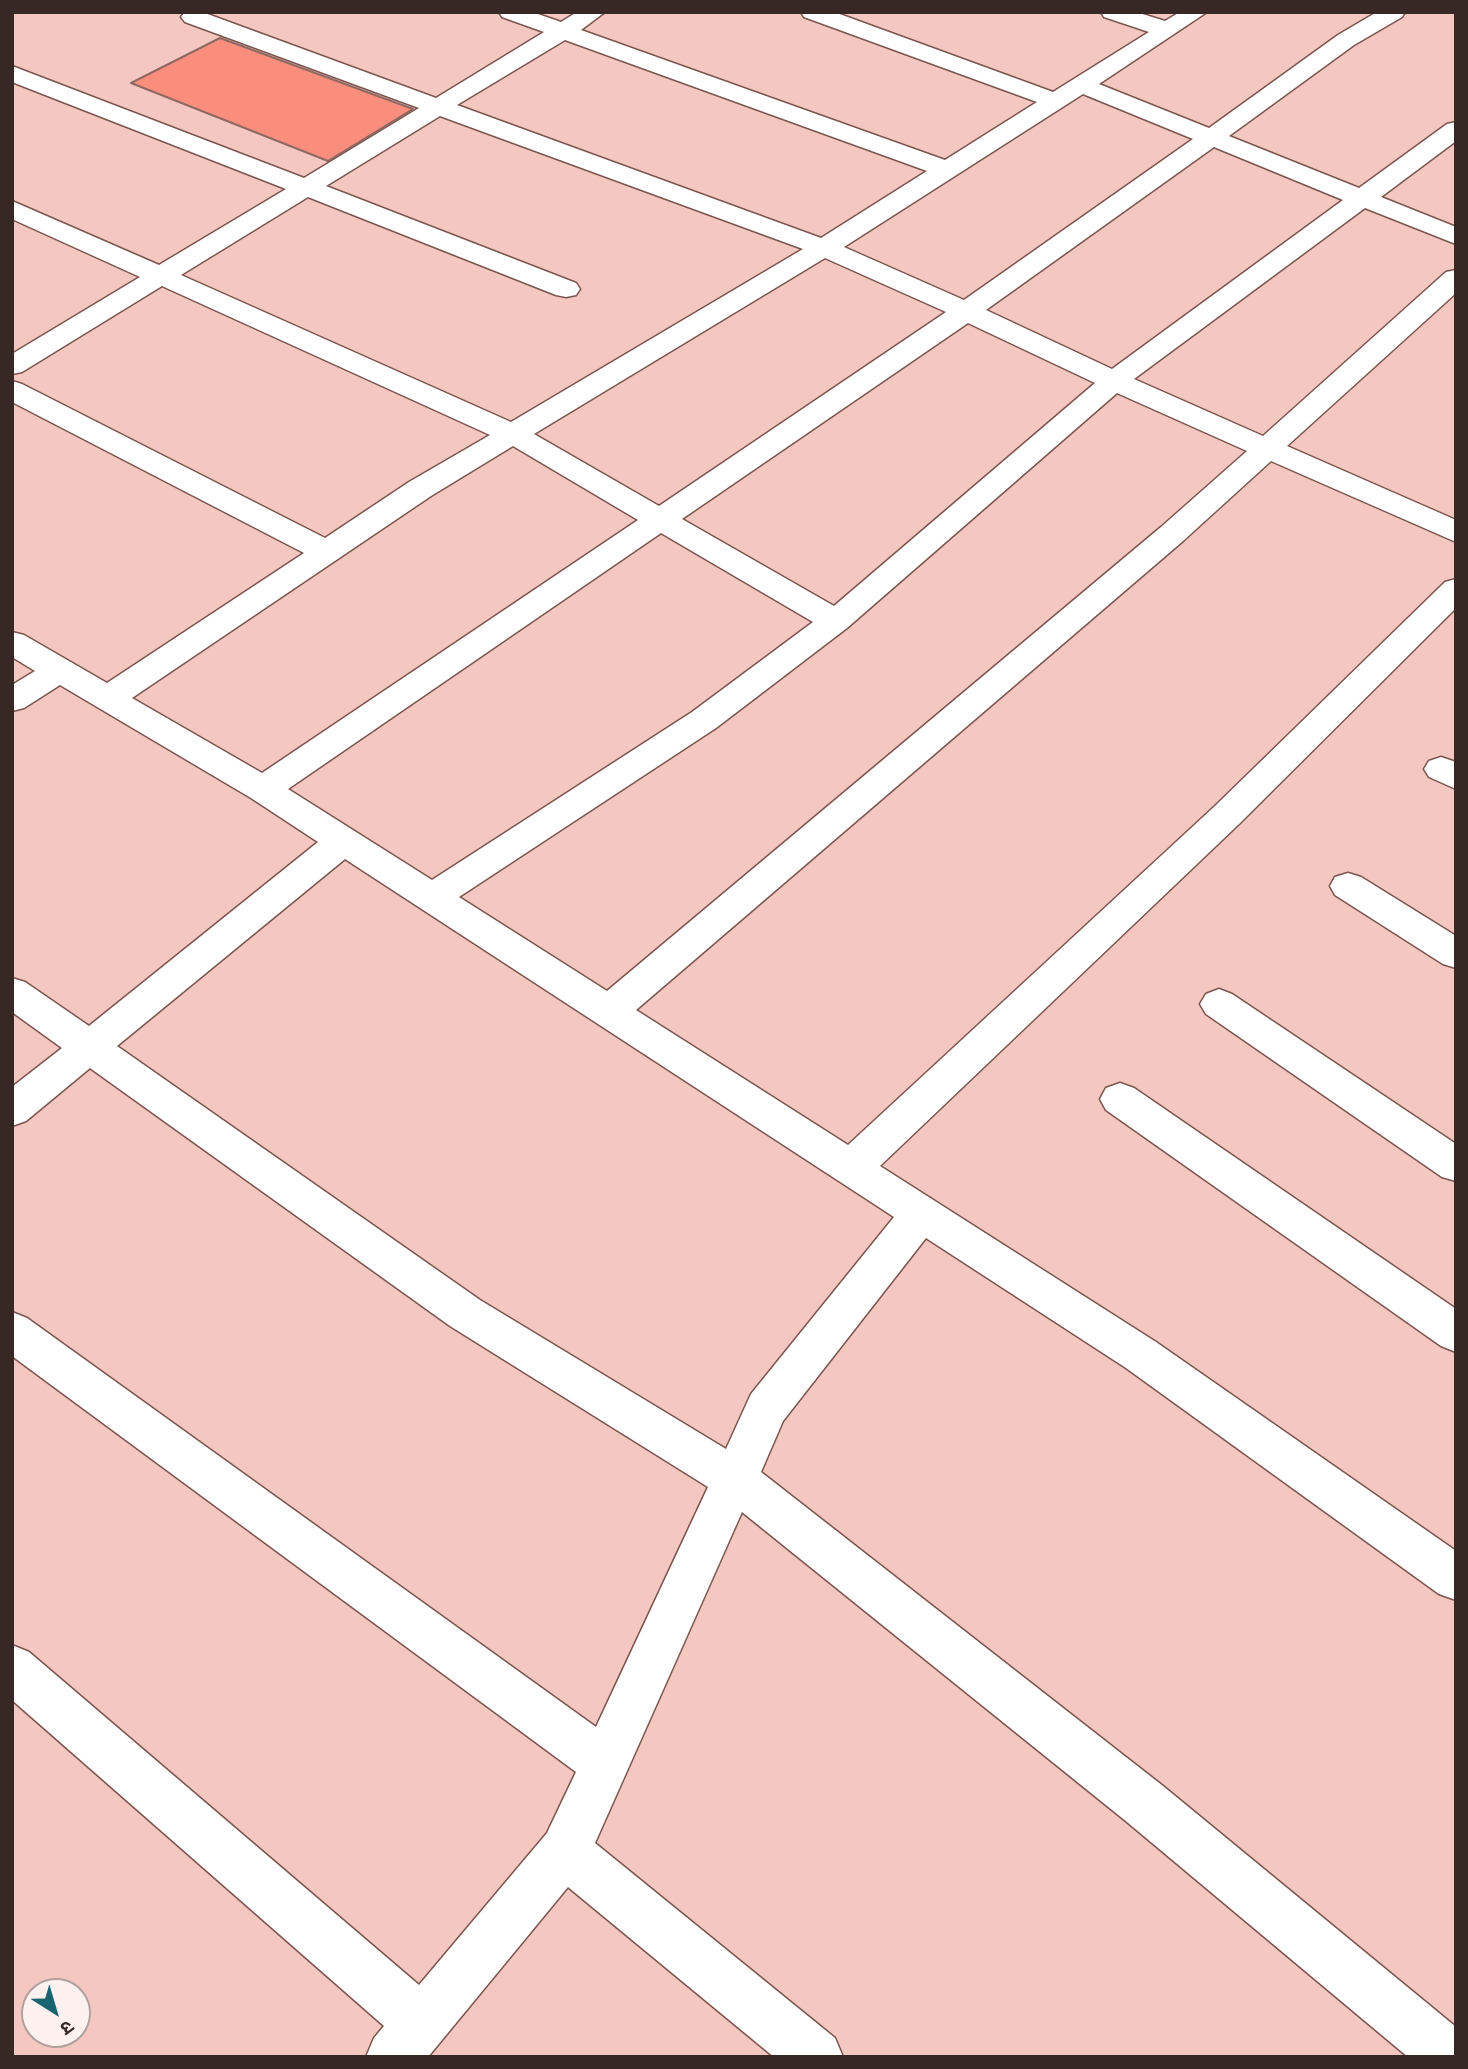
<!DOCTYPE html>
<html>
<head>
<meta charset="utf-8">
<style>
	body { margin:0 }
	#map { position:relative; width:1468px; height:2069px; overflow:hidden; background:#f4c8c0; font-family:"Source Serif 4","Noto Sans Devanagari",serif }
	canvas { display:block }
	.frame { position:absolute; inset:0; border:14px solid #382825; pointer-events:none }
	.north { position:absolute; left:21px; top:1978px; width:70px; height:70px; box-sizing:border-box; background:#fff1ef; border:2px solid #afa19e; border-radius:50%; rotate:143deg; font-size:19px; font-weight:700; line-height:28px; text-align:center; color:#382825 }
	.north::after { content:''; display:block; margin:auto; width:24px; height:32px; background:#18646f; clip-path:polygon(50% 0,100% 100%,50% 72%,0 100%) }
</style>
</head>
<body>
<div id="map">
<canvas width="1468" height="2069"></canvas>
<div class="frame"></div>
<div class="north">उ</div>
</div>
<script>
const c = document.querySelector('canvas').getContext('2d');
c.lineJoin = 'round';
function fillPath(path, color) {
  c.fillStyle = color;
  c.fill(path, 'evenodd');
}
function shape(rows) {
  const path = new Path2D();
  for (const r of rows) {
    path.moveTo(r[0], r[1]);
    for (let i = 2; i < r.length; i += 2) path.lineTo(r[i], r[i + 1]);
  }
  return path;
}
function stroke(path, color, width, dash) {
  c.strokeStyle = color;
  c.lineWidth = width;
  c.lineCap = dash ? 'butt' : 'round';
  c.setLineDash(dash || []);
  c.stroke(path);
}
const building = shape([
	[220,38,413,109,328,161,131,83,220,38]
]);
fillPath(building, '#f98e7d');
stroke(building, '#8f6861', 2);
const street = shape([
	[185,12,202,12,436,98,544,32,502,17,499,12,532,12,561,22,577,12,605,12,581,30,945,160,1037,102,804,17,801,12,834,12,1053,92,1149,32,1104,17,1101,12,1136,12,1165,21,1180,12,1207,12,1099,84,1209,128,1338,35,1377,12,1405,12,1402,17,1354,45,1229,136,1359,188,1447,124,1456,122,1456,141,1381,197,1456,227,1456,244,1365,208,1134,379,1263,436,1446,272,1456,270,1456,293,1287,446,1456,520,1456,542,1271,461,1183,541,636,1010,848,1145,1215,806,1445,582,1456,579,1456,608,1239,824,880,1166,1156,1342,1456,1551,1456,1600,1439,1594,1126,1368,926,1238,783,1421,761,1472,1163,1786,1456,2027,1456,2057,1408,2057,1127,1822,742,1512,595,1843,835,2038,843,2057,774,2057,568,1887,428,2057,366,2057,374,2038,384,2026,12,1700,12,1645,29,1652,419,1985,547,1833,576,1772,12,1356,12,1312,27,1318,596,1727,708,1487,450,1326,90,1068,26,1121,12,1126,12,1087,62,1048,12,1012,12,978,25,982,89,1026,318,842,251,798,60,685,24,708,12,711,12,685,35,671,12,657,12,632,24,635,107,683,304,553,12,402,12,381,22,384,325,538,409,482,490,435,162,286,22,372,12,374,12,354,140,277,12,219,12,201,159,265,286,189,12,82,12,66,304,178,419,108,185,22,181,17,185,12],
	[565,40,927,171,821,238,457,105,565,40],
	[1083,94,1193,139,964,300,844,247,1083,94],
	[440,116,803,249,511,422,181,275,308,197,556,295,566,297,576,295,580,289,576,283,326,186,440,116],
	[1214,147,1343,200,1112,369,986,310,1214,147],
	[825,258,946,312,659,506,534,434,825,258],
	[968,323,1095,383,834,606,682,519,968,323],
	[1117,393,1247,451,1161,527,607,991,459,897,716,728,847,628,1117,393],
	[513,446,638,520,262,773,132,698,431,496,513,446],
	[661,533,813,622,692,712,432,880,288,789,661,533],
	[345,859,894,1217,751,1394,726,1449,480,1300,117,1046,345,859],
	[1441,757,1456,762,1456,789,1429,777,1424,769,1429,761,1441,757],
	[1348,873,1361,877,1456,936,1456,968,1443,964,1335,895,1330,886,1335,877,1348,873],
	[1219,989,1232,994,1456,1144,1456,1181,1442,1177,1206,1014,1200,1004,1206,994,1219,989],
	[1120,1083,1134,1088,1456,1309,1456,1352,1441,1346,1106,1110,1100,1099,1106,1088,1120,1083]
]);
stroke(street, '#7b554f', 3);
fillPath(street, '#fff');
</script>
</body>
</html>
